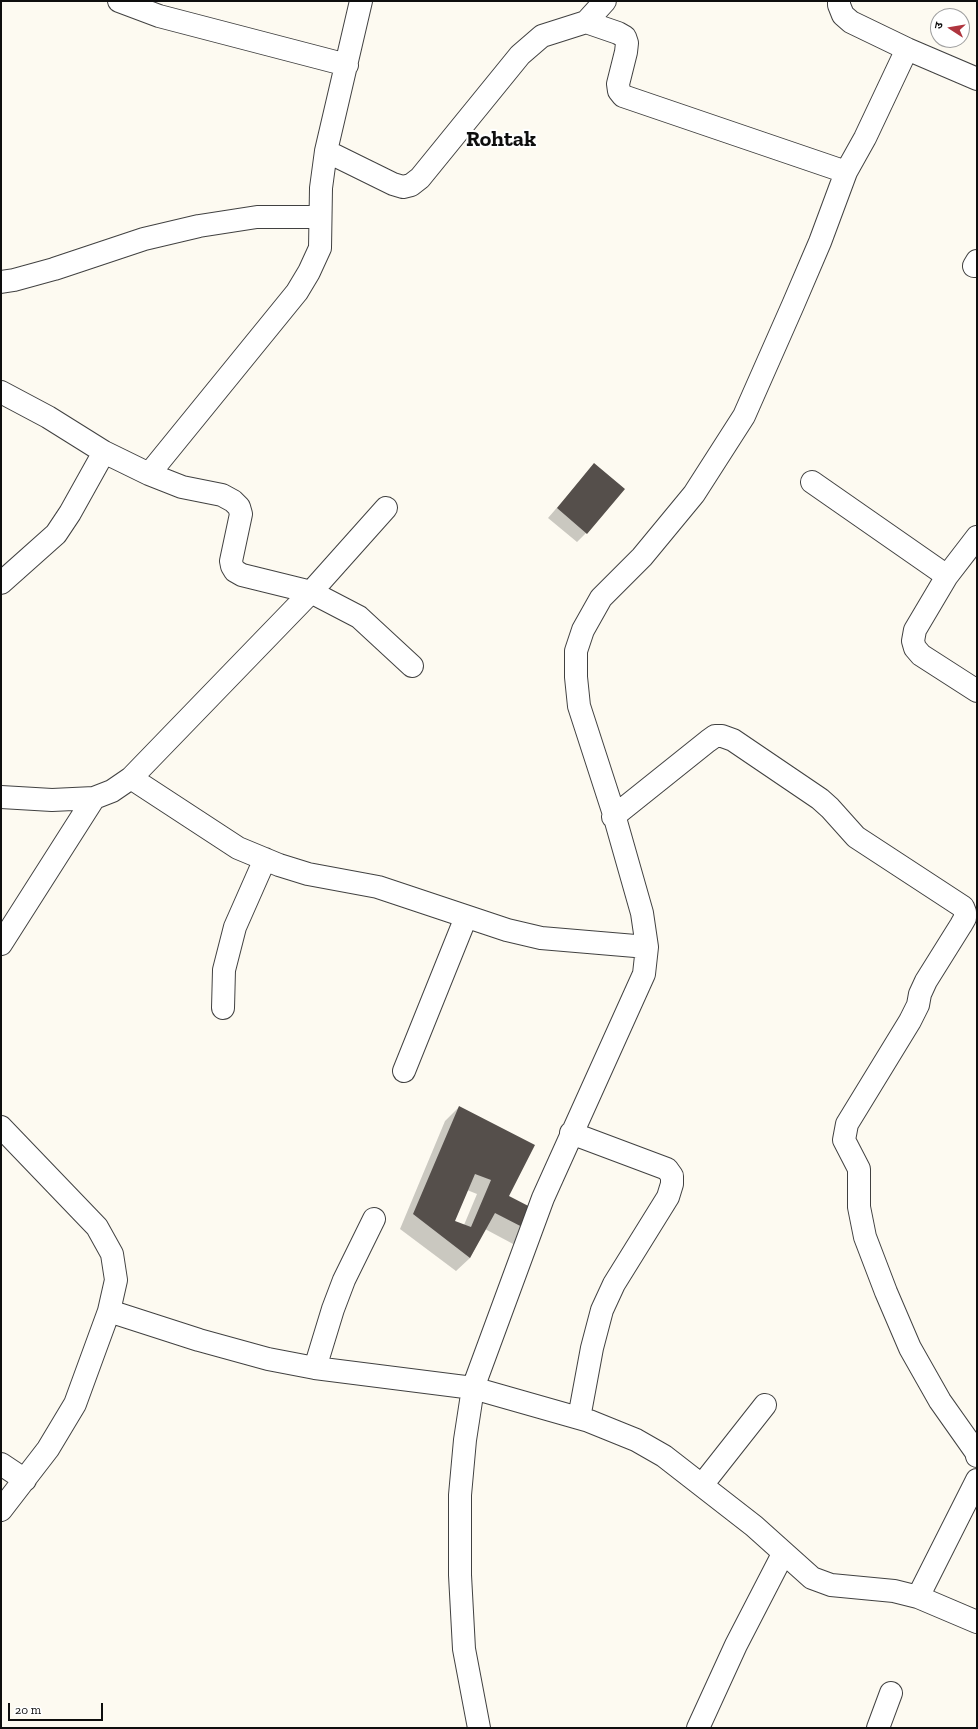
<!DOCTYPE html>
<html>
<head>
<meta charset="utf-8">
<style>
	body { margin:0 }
	#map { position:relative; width:978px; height:1729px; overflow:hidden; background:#fdfaf1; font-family:"Zilla Slab","Noto Sans Devanagari",serif }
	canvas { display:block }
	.frame { position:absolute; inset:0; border:2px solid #0e0e0e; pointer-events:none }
	.north { position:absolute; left:930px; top:8px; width:40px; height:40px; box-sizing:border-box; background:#fff; border:1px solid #9f9f9f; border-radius:50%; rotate:282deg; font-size:11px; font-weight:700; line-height:16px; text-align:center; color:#0e0e0e }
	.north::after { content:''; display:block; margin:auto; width:14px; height:18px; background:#af353e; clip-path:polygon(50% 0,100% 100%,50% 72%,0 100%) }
	.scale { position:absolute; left:8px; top:1703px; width:95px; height:18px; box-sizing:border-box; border:2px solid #0e0e0e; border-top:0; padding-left:5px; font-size:12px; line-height:14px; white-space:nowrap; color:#0e0e0e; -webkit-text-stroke:3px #fff; paint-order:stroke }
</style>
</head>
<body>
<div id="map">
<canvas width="978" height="1729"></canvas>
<div class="frame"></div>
<div class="north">उ</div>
<div class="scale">20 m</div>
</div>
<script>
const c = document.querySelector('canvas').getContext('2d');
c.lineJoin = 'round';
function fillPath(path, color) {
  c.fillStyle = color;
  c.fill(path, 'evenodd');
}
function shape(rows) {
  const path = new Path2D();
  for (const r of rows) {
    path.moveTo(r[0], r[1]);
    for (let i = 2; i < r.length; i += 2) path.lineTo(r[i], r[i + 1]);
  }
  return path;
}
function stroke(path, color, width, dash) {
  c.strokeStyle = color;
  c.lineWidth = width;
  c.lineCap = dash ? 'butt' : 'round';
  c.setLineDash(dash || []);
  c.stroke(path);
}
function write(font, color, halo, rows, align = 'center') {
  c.font = font + ' "Zilla Slab",serif';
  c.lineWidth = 4;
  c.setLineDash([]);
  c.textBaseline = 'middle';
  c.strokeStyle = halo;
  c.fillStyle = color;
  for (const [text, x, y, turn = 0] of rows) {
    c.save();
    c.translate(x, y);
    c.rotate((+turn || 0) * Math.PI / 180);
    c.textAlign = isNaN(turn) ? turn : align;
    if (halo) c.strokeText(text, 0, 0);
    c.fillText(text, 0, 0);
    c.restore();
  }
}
fillPath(shape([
	[594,465,586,533,577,542,548,518],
	[459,1107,507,1196,539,1213,515,1245,485,1229,470,1258,456,1271,400,1229,445,1121],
	[467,1190,477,1194,464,1225,454,1221]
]), '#0003');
fillPath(shape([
	[594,463,625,489,587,534,557,508],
	[459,1106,535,1145,509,1196,540,1212,530,1231,495,1213,470,1258,413,1214],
	[475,1174,491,1180,471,1227,455,1221]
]), '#554f4b');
const street = shape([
	[119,1,159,16,347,65],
	[839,1,839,5,843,15,851,22,907,49],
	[586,22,618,33,625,37,627,43,626,52,618,84,619,91,623,96,846,172],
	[326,151,393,184,403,187,411,185,420,178,520,55,542,36,586,22,605,1],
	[974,266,977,261],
	[1,282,14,280,54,269,144,239,199,226,257,217,320,217],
	[1,392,48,417,104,452,149,474,182,487,222,495,233,501,239,507,241,514,231,561,232,566,235,571,242,575,311,592,359,617,412,666],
	[149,474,297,292,309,272,320,248,321,188,326,151,361,1],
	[812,482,947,576],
	[977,537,947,576,915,630,913,641,915,648,921,655,977,691],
	[1,583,56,534,70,513,104,452],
	[131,778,311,592,386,508],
	[1,797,52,800,94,798,112,791,131,778,238,848,279,865,308,874,378,887,507,930,541,938,647,947],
	[613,817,708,741,715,736,722,736,733,740,820,799,830,808,856,837,963,907,965,912,965,918,961,925,926,981,920,994,918,1005,910,1021,847,1124,844,1140,859,1169,859,1207,865,1237,886,1292,910,1348,940,1401,976,1452,977,1456],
	[1,944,94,798],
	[223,1008,224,970,235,927,265,859],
	[404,1071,466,917],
	[1,1127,97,1227,112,1254,116,1280,109,1311,75,1404,48,1449,1,1510],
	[571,1133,667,1169,672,1176,672,1184,668,1197,614,1284,602,1310,592,1348,579,1418],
	[109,1311,199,1340,268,1359,315,1368,473,1388,589,1421,636,1440,664,1456,754,1526,812,1578,831,1585,894,1591,918,1597,977,1622],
	[315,1368,333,1309,344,1280,374,1219],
	[1,1464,25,1480],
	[702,1485,765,1405],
	[918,1597,977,1480],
	[479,1728,464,1649,460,1575,460,1495,465,1440,473,1388,543,1198,644,974,647,947,642,913,613,811,579,706,576,677,576,651,583,630,601,598,642,557,694,494,744,416,793,305,820,242,846,172,865,138,907,49,977,79],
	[698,1728,736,1645,783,1554],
	[878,1728,891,1693]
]);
stroke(street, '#414141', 24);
stroke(street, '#fff', 22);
write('bold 22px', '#0e0e0e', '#fff', [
	["Rohtak",501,140]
]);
</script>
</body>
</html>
